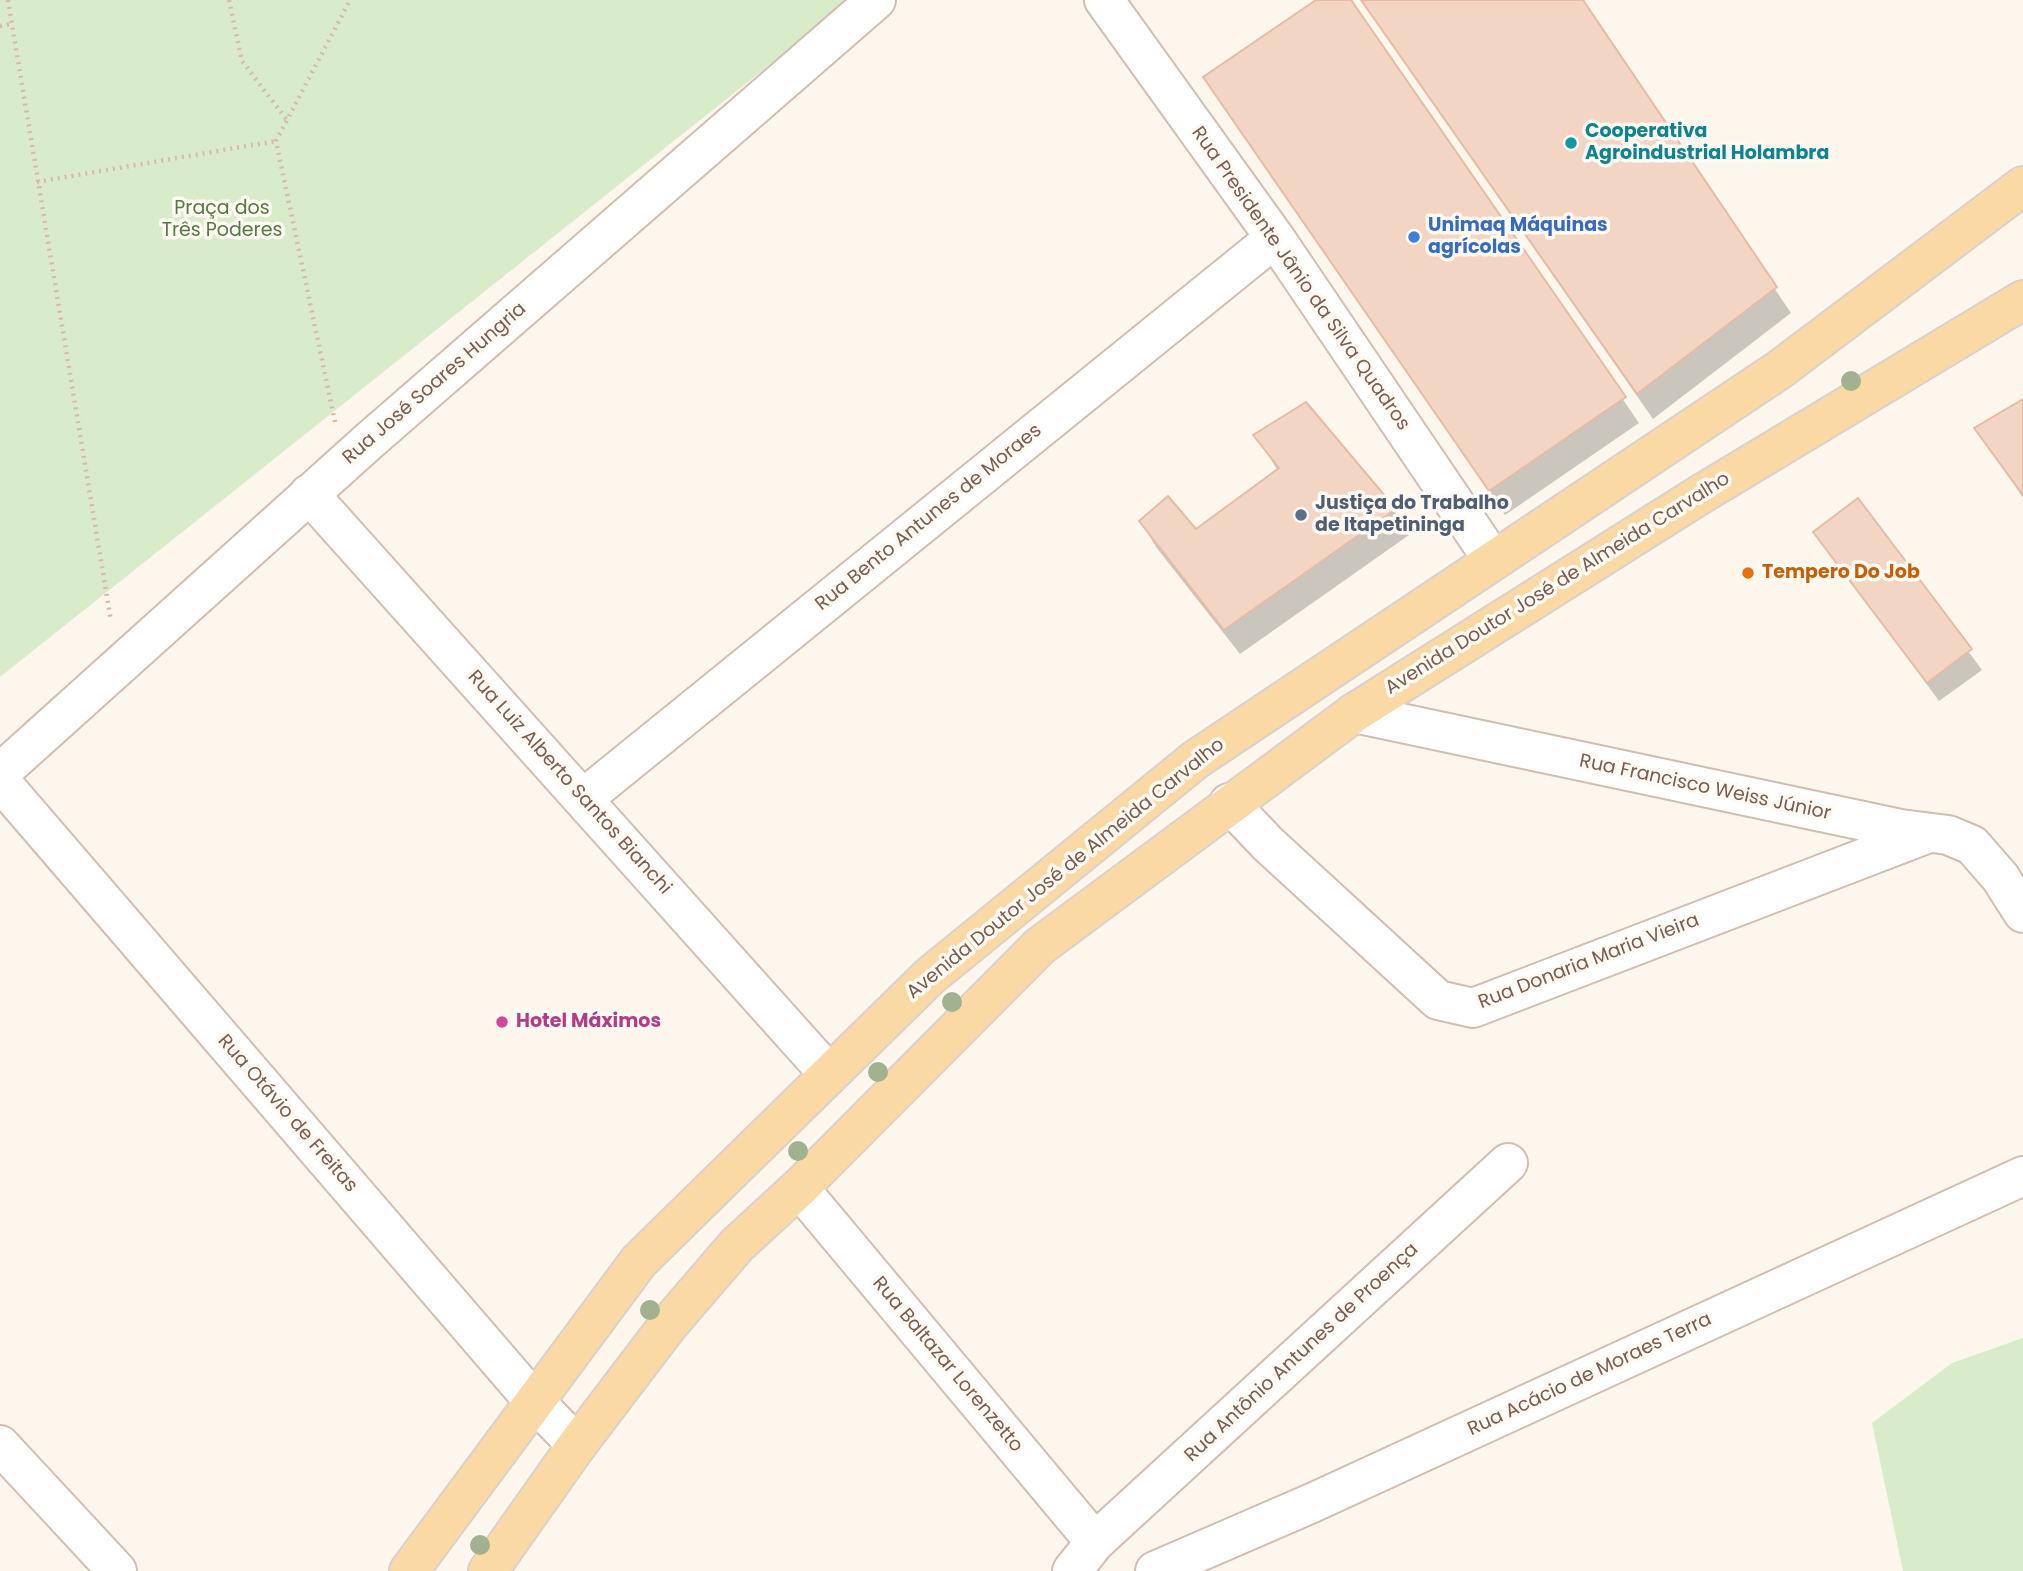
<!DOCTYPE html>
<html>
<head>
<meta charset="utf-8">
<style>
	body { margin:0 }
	canvas { display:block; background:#fdf6ec }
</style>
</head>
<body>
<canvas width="2023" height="1571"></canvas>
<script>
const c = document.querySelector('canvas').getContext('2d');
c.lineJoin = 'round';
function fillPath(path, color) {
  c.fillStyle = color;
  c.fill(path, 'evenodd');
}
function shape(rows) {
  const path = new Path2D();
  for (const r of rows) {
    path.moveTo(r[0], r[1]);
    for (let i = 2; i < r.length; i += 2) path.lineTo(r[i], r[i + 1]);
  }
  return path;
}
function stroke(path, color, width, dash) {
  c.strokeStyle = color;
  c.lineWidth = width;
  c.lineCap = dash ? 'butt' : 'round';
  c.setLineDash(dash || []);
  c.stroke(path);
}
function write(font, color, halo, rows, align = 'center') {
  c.font = font + ' Poppins,sans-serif';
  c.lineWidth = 7;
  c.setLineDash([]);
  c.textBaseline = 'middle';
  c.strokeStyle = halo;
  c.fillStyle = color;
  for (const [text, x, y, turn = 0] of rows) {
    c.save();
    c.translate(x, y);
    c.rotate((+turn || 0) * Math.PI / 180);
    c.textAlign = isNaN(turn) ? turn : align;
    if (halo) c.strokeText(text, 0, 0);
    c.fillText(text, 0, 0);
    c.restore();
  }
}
fillPath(shape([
	[0,0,851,0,0,677],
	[2023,1338,2023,1571,1903,1571,1872,1423,1952,1363]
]), '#d8ecc9');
fillPath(shape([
	[1319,0,1349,0,1639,423,1505,515,1205,78],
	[1361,0,1580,0,1791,313,1653,419],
	[2023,401,2023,498,1976,428],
	[1256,435,1394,510,1409,535,1240,654,1156,547,1141,522,1196,532,1278,471],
	[1858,501,1982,670,1939,701,1815,532]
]), '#0003');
const building = shape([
	[1316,0,1351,0,1626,397,1489,491,1203,77,1316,0],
	[1361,0,1583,0,1777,287,1637,394,1361,0],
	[2023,399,2023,495,1974,428,2023,399],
	[1306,402,1396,509,1224,630,1139,521,1168,496,1196,529,1279,468,1253,435,1306,402],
	[1858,498,1972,649,1927,683,1813,532,1858,498]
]);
fillPath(building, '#f3d5c3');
stroke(building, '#e6bba3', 2);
const minor = shape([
	[1104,0,1275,238,1493,560],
	[309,494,828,1073],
	[1354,713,1901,829,1948,835,1972,845,2000,877,2023,913],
	[0,773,369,441,876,0],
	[0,781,533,1400,577,1445],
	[584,798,1275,238],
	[1229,803,1268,844,1438,1000,1473,1008,1929,833],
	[799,1188,1095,1542],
	[0,1445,117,1571],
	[1072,1571,1095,1542,1508,1163],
	[1155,1571,1312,1503,2023,1176]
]);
const primary = shape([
	[409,1571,639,1261,930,976,1195,760,1779,370,2023,186],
	[488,1571,577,1445,669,1324,737,1245,799,1188,1040,946,1354,713,1698,496,2023,300]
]);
stroke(minor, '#d1beb0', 42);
stroke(primary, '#dad1cd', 42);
stroke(shape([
	[8,0,111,621],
	[229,0,242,61,287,120],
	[0,26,12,24],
	[37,182,276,141],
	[335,422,276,141,350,0]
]), '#d9b8a5', 4.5, [2, 5]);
stroke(minor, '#fff', 38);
stroke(primary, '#fbd9a5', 38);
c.fillStyle = '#a0b28e';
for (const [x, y] of [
	[1851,381],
	[952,1002],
	[878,1072],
	[798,1151],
	[650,1310],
	[480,1545]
]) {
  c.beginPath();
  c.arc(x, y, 10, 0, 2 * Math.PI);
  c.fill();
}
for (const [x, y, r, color] of [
	[1571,143,7,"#0f9aa8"],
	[1414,237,7,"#3f7fe0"],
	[1301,515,7,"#5c6f8a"],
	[1748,573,7,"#e8710a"],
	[502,1022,7,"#d1479c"]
]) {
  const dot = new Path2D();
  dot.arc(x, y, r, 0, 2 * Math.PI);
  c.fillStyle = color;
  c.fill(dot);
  stroke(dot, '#fffaf3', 2.5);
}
write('bold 19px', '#0d838f', '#fffaf3', [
	["Cooperativa",1585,132],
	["Agroindustrial Holambra",1585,154]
], 'left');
write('19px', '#537a41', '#fffaf3', [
	["Praça dos",222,209],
	["Três Poderes",222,231]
]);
write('bold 19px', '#366cbe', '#fffaf3', [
	["Unimaq Máquinas",1428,226],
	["agrícolas",1428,248]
], 'left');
write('19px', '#7a5c4d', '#fffaf3', [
	["Rua Presidente Jânio da Silva Quadros",1300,279,55],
	["Rua José Soares Hungria",435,384,-41],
	["Rua Bento Antunes de Moraes",929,518,-39],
	["Avenida Doutor José de Almeida Carvalho",1558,584,-32],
	["Rua Luiz Alberto Santos Bianchi",569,783,48],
	["Rua Francisco Weiss Júnior",1705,788,12],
	["Avenida Doutor José de Almeida Carvalho",1066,869,-39],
	["Rua Donaria Maria Vieira",1589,962,-21],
	["Rua Otávio de Freitas",287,1114,49],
	["Rua Antônio Antunes de Proença",1302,1353,-43],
	["Rua Baltazar Lorenzetto",947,1365,50],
	["Rua Acácio de Moraes Terra",1590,1375,-25]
]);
write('bold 19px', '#4e5e75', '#fffaf3', [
	["Justiça do Trabalho",1315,504],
	["de Itapetininga",1315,526]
], 'left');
write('bold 19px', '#c56008', '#fffaf3', [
	["Tempero Do Job",1762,573]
], 'left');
write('bold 19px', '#b23c85', '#fffaf3', [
	["Hotel Máximos",516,1022]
], 'left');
</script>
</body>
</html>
